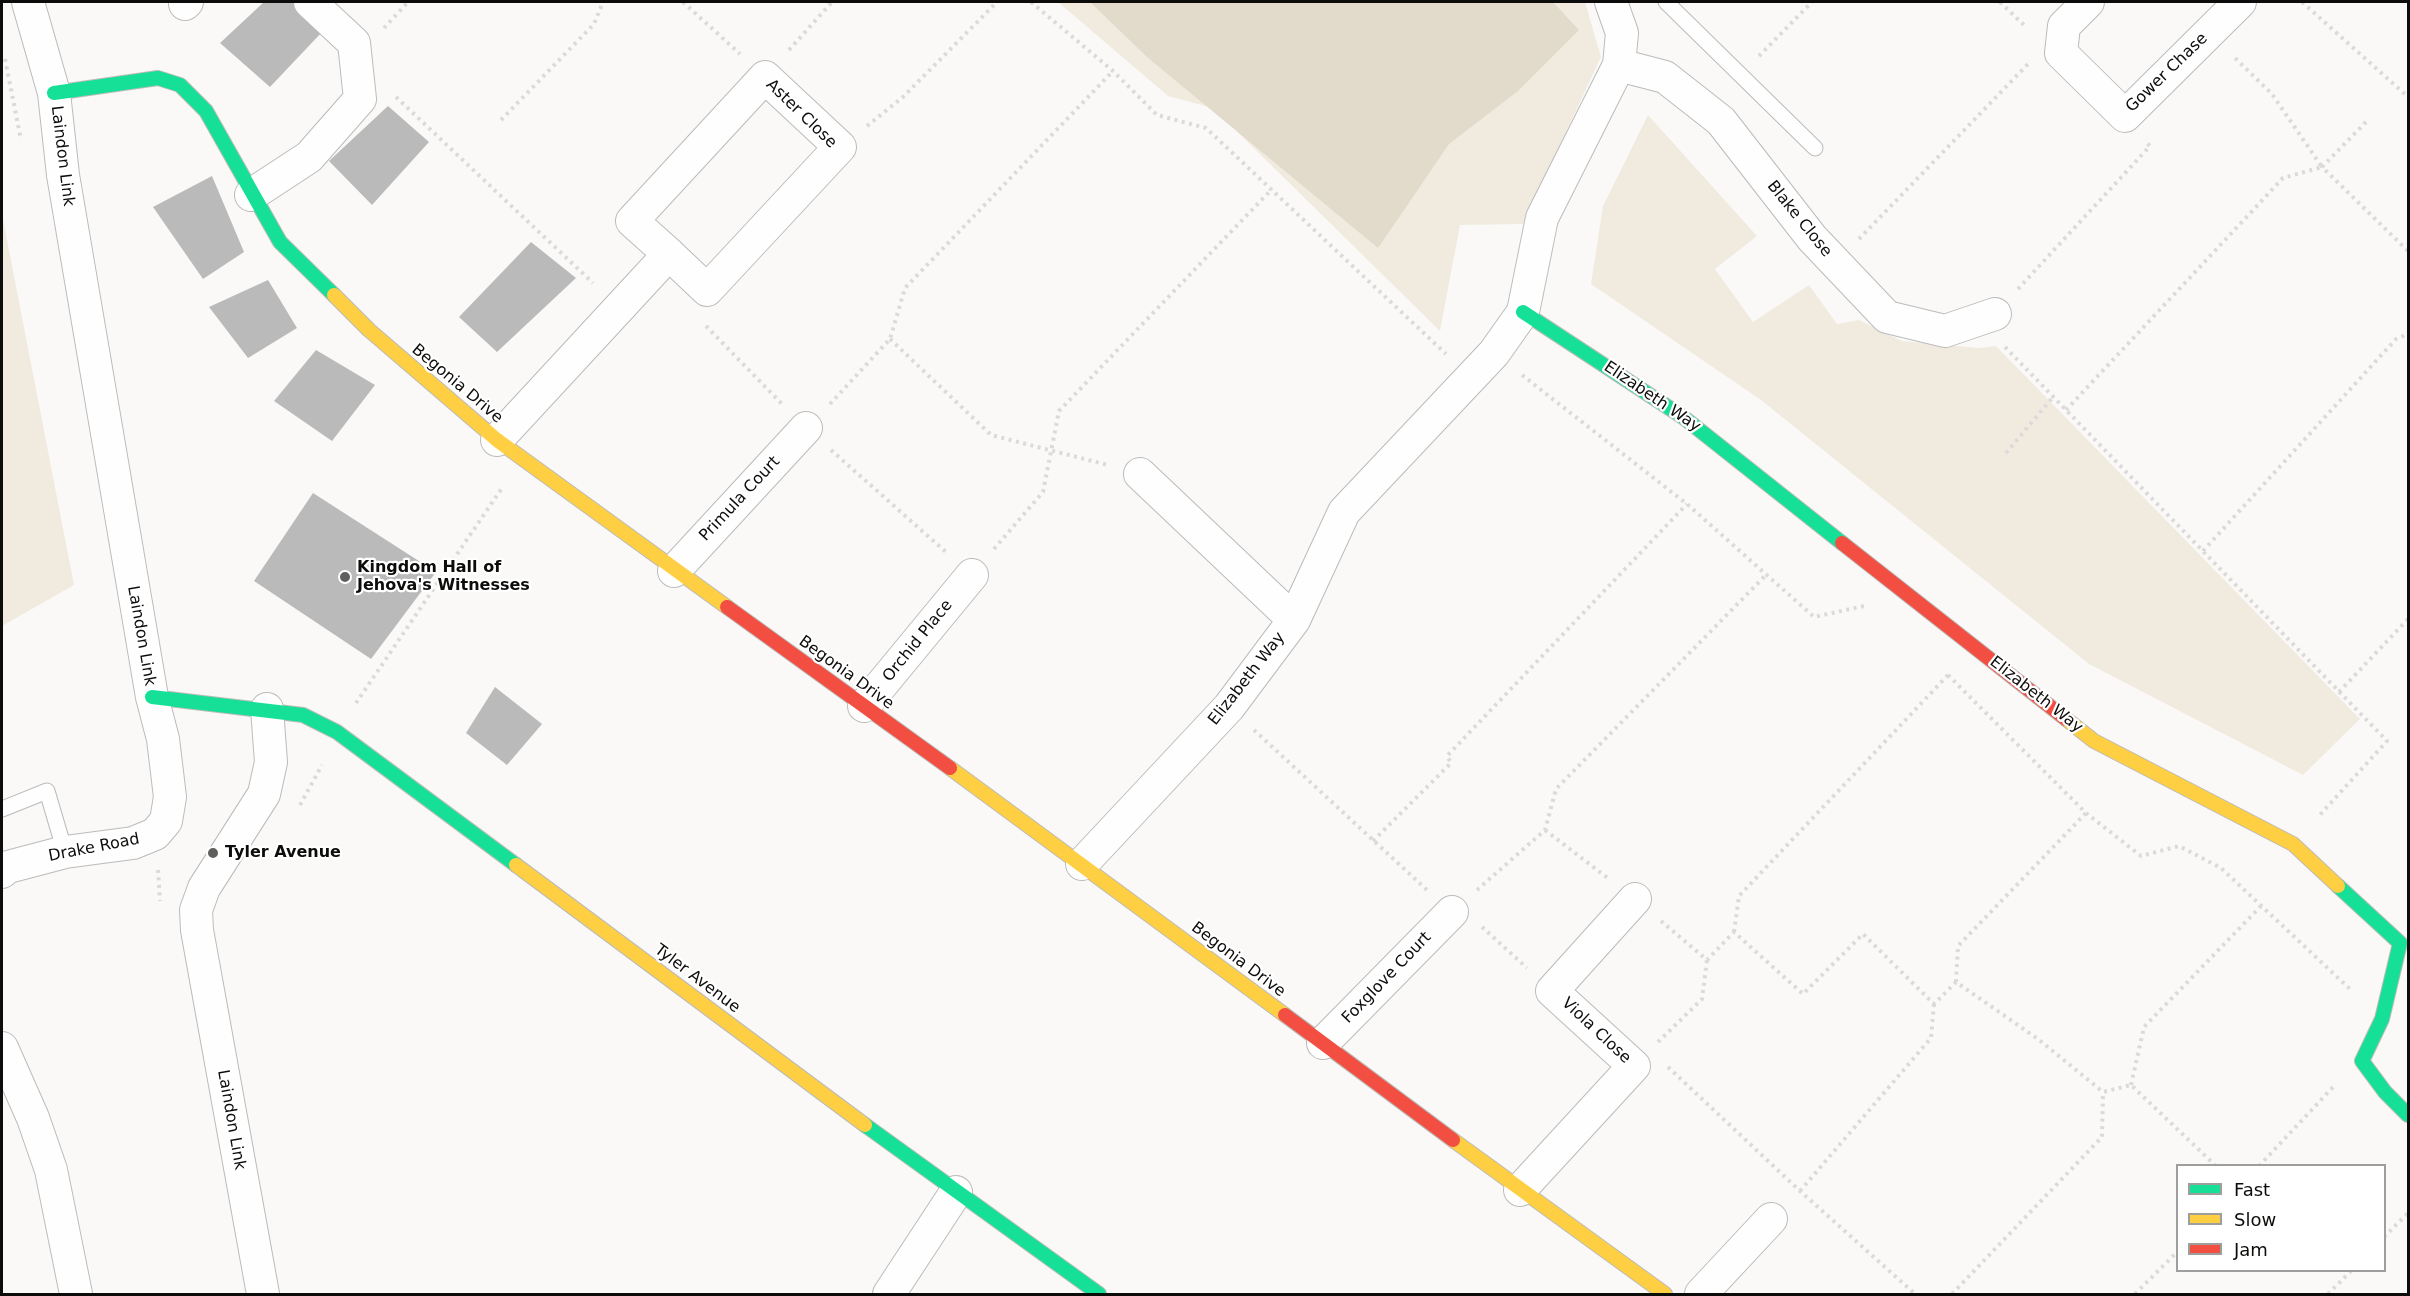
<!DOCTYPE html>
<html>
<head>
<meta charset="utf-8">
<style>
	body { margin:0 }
	#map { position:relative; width:2410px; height:1296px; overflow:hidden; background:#faf9f8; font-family:"DejaVu Sans",sans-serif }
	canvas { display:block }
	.frame { position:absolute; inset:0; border:3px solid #0c0c0b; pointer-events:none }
	.legend { position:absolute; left:2176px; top:1164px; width:210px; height:108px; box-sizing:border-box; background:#fff; border:2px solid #9e9e9d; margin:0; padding:8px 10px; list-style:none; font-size:18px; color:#0c0c0b }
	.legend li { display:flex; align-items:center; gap:12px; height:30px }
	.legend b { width:30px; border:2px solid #9e9e9d }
</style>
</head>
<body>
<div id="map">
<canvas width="2410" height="1296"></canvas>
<div class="frame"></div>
<ul class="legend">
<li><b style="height:8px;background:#16e098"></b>Fast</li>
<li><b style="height:8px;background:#ffcf43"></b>Slow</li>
<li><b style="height:8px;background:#f24e42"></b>Jam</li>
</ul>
</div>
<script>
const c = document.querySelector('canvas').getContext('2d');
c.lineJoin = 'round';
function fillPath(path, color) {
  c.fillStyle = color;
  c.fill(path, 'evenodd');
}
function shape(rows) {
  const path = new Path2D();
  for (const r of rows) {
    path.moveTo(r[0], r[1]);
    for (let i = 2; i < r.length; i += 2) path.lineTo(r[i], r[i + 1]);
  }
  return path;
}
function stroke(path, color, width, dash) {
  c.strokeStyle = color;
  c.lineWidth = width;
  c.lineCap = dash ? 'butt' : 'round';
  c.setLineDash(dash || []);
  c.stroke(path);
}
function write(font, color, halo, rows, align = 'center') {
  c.font = font + ' "DejaVu Sans",sans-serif';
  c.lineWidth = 4.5;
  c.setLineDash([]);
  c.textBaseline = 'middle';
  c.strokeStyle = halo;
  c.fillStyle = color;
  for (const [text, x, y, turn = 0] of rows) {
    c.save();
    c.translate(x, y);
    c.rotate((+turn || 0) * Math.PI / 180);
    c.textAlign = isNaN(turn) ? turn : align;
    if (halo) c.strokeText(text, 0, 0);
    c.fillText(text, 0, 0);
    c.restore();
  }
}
fillPath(shape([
	[1058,2,1585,2,1601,57,1523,224,1460,225,1440,331,1213,108,1168,96],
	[1648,115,1757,236,1715,269,1753,322,1809,285,1837,324,1859,320,1902,341,1978,348,1996,346,2360,719,2303,775,2089,664,1761,400,1591,284,1603,206],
	[2,214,74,585,2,626]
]), '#f1ebdf');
fillPath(shape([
	[1090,2,1553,2,1579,30,1518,91,1449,144,1378,248,1147,57]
]), '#e2dbcb');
fillPath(shape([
	[264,2,293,2,323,31,270,87,220,43],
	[388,106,429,142,372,205,329,161],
	[212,176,244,252,203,279,153,207],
	[531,242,576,278,497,352,459,317],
	[268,280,297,328,248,358,209,307],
	[316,350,375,385,332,441,274,401],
	[313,493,436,572,371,659,254,581],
	[495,687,542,724,507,765,466,733]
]), '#bababa');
const lane = shape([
	[1666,2,1815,148],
	[2,809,47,791,65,852]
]);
const street = shape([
	[2088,2,2064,26,2061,53,2125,116,2240,2],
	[185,4,187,2],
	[1619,65,1665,77,1721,121,1812,238,1887,317,1945,331,1995,314],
	[251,195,309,157,360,99,354,43,310,2],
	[497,440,669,254,707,290,840,147,765,77,632,221,669,254],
	[1140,474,1294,620],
	[674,571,806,428],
	[864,706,972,575],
	[1082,864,1229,707,1294,620,1344,512,1494,353,1523,312,1542,218,1619,65,1622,33,1611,2],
	[2,872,8,867,65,852,133,843,155,834,166,821,170,797,163,739,152,697,63,175,54,93,28,2],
	[1323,1043,1452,912],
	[2,1048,33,1118,51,1170,76,1294],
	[1520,1190,1634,1066,1552,991,1635,899],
	[263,1294,197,930,196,910,204,888,264,794,271,762,267,709],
	[889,1294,956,1192],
	[1701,1294,1771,1219]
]);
const fast = shape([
	[54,93,158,78,180,85,206,111,280,242,334,295],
	[1523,312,1683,417,1842,543],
	[152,697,303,715,337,732,516,865],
	[2338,886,2400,943,2382,1019,2362,1061,2385,1092,2408,1115],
	[865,1125,1099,1294]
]);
const slow = shape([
	[334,295,369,330,497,440,727,607],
	[2066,719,2094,741,2293,844,2338,886],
	[950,768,1285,1015],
	[516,865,865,1125],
	[1453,1140,1665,1294]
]);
const jam = shape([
	[1842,543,2066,719],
	[727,607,950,768],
	[1285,1015,1453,1140]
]);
stroke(lane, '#bbbbba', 17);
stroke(street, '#bbbbba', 34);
stroke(fast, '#bbbbba', 16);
stroke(slow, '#bbbbba', 16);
stroke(jam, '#bbbbba', 16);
stroke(shape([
	[683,2,740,54],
	[1031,2,1113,71,1157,115,1206,128,1446,354],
	[2000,2,2027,28],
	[2302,2,2408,97],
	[384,28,408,2],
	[789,50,832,2],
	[1759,56,1812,2],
	[5,59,21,140],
	[396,97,593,283],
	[501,120,594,24,603,2],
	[2366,122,2322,167,2408,251],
	[867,126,903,97,997,2],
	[1859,239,2029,63],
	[2018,289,2150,146,2146,142],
	[706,326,782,404],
	[890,339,991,435,1108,465],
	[2005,347,2387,741,2318,817],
	[1522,375,1687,504,1814,617,1864,606],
	[830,404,890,339,905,288,1113,71],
	[2066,410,2283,178,2322,167,2272,94,2234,57],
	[831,450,947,553],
	[2006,453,2053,397],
	[994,549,1043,492,1059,411,1272,189],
	[2203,551,2396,339,2408,334],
	[1948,675,2086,813,2141,856,2179,846,2221,868,2351,990],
	[2339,692,2408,619],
	[356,703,502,488],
	[1254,730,1427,890],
	[300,805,322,765],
	[1545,830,1609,879],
	[1373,841,1451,763,1447,756,1687,504],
	[158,870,160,901],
	[1477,890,1545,830,1556,789,1765,576],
	[1661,921,1707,960,1734,932,1803,994,1863,934,1934,1004,1956,982,2038,1039,2103,1092,2131,1085,2216,1166],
	[1482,927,1527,968],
	[1734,932,1739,896,1948,675],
	[1956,982,1958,946,2086,813],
	[1658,1042,1702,999,1707,960],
	[1668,1067,1800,1191,1915,1294],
	[2131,1085,2144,1027,2261,906],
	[2259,1166,2335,1085],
	[1800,1191,1931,1038,1934,1004],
	[2384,1237,2408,1213],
	[1952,1294,2102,1137,2103,1092],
	[2135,1294,2178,1251],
	[2328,1294,2352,1270]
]), '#dadad9', 4, [3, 4.5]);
stroke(lane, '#fefefe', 15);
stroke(street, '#fefefe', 32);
stroke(fast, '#16e098', 14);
stroke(slow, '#ffcf43', 14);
stroke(jam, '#f24e42', 14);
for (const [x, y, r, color] of [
	[345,577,6,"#5f5f5e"],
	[213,853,6,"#5f5f5e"]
]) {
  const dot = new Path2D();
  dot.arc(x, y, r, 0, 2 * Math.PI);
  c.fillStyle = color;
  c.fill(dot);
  stroke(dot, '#fff', 2);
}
write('16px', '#0c0c0b', '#fff', [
	["Gower Chase",2167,73,-44],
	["Aster Close",801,114,44],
	["Laindon Link",62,156,83],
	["Blake Close",1799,219,51],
	["Begonia Drive",457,384,40],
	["Elizabeth Way",1652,397,34],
	["Primula Court",740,499,-47],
	["Laindon Link",141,636,80],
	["Orchid Place",918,641,-51],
	["Begonia Drive",846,673,36],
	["Elizabeth Way",1247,679,-52],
	["Elizabeth Way",2036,695,38],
	["Drake Road",94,848,-11],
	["Begonia Drive",1238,960,37],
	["Foxglove Court",1387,978,-46],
	["Tyler Avenue",697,979,37],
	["Viola Close",1596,1031,43],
	["Laindon Link",231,1120,80]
]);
write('bold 16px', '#0c0c0b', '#fff', [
	["Kingdom Hall of",357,568],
	["Jehova's Witnesses",357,586],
	["Tyler Avenue",225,853]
], 'left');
</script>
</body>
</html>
